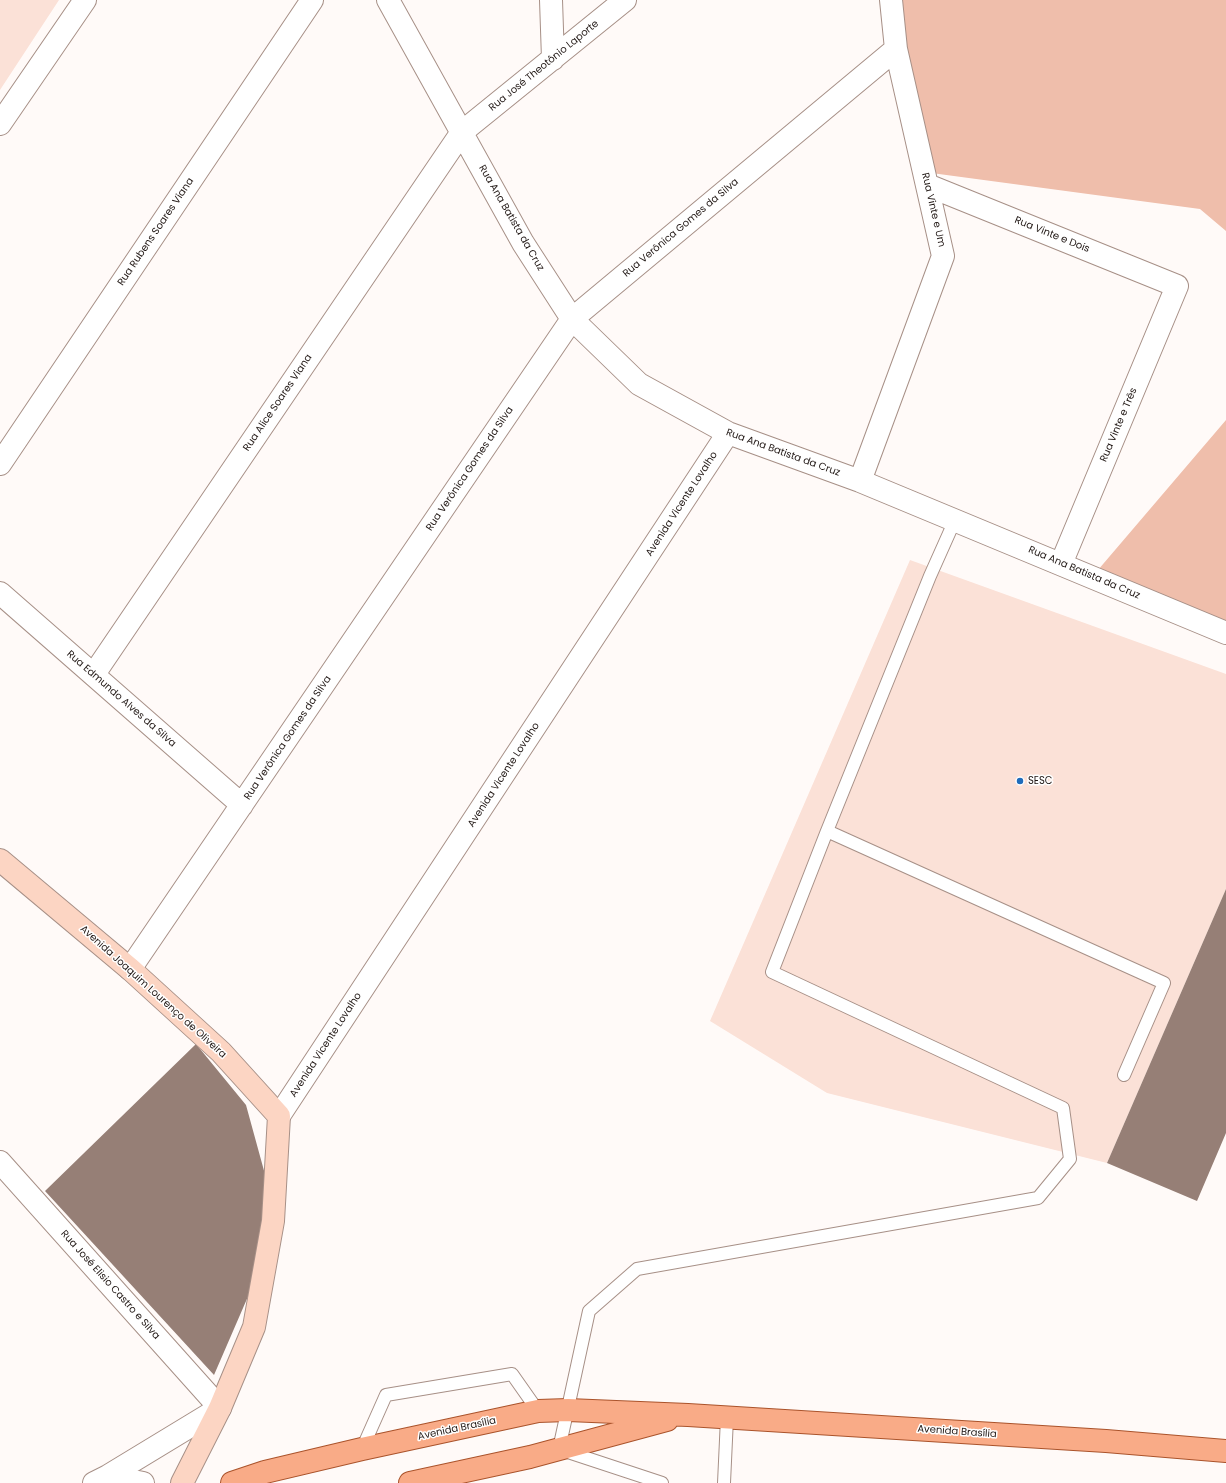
<!DOCTYPE html>
<html>
<head>
<meta charset="utf-8">
<style>
	body { margin:0 }
	canvas { display:block; background:#fffaf8 }
</style>
</head>
<body>
<canvas width="1226" height="1483"></canvas>
<script>
const c = document.querySelector('canvas').getContext('2d');
c.lineJoin = 'round';
function fillPath(path, color) {
  c.fillStyle = color;
  c.fill(path, 'evenodd');
}
function shape(rows) {
  const path = new Path2D();
  for (const r of rows) {
    path.moveTo(r[0], r[1]);
    for (let i = 2; i < r.length; i += 2) path.lineTo(r[i], r[i + 1]);
  }
  return path;
}
function stroke(path, color, width, dash) {
  c.strokeStyle = color;
  c.lineWidth = width;
  c.lineCap = dash ? 'butt' : 'round';
  c.setLineDash(dash || []);
  c.stroke(path);
}
function write(font, color, halo, rows, align = 'center') {
  c.font = font + ' Poppins,sans-serif';
  c.lineWidth = 3;
  c.setLineDash([]);
  c.textBaseline = 'middle';
  c.strokeStyle = halo;
  c.fillStyle = color;
  for (const [text, x, y, turn = 0] of rows) {
    c.save();
    c.translate(x, y);
    c.rotate((+turn || 0) * Math.PI / 180);
    c.textAlign = isNaN(turn) ? turn : align;
    if (halo) c.strokeText(text, 0, 0);
    c.fillText(text, 0, 0);
    c.restore();
  }
}
fillPath(shape([
	[0,0,59,0,0,90],
	[910,560,1226,674,1226,889,1107,1163,827,1093,710,1021]
]), '#fbe1d7');
fillPath(shape([
	[891,0,1226,0,1226,231,1200,209,924,172],
	[1226,420,1226,633,1092,577]
]), '#efbeab');
fillPath(shape([
	[1226,889,1226,1133,1197,1201,1107,1163],
	[196,1044,246,1105,266,1178,256,1278,214,1375,45,1191]
]), '#967f76');
const lane = shape([
	[827,831,930,576,955,520],
	[362,1449,386,1395,512,1374,538,1411],
	[662,1483,559,1449,589,1311,637,1269,1038,1198,1070,1159,1063,1108,772,972,827,831,1164,983,1124,1075],
	[724,1483,727,1418]
]);
const street = shape([
	[388,0,523,243,572,319,639,384,728,433,860,481,1226,633],
	[551,0,553,59],
	[0,124,85,0],
	[927,185,1177,286,1061,564],
	[0,464,312,0],
	[860,481,943,256,896,49,891,0],
	[0,593,242,805],
	[94,674,462,132,625,0],
	[130,969,572,319,896,49],
	[279,1116,728,433],
	[0,1162,220,1408,108,1476,94,1483],
	[108,1476,143,1483]
]);
const secondary = shape([
	[0,860,130,969,221,1052,279,1116,273,1221,254,1327,220,1408,182,1483]
]);
const primary = shape([
	[232,1483,265,1472,362,1449,538,1411,568,1410,688,1415,1106,1441,1226,1451],
	[410,1483,530,1457,667,1420]
]);
stroke(lane, '#a79087', 14);
stroke(street, '#a79087', 24);
stroke(secondary, '#a79087', 24);
stroke(primary, '#aa532b', 24);
stroke(lane, '#fff', 12);
stroke(street, '#fff', 22);
stroke(secondary, '#fcd5c3', 22);
stroke(primary, '#f9ab87', 22);
for (const [x, y, r, color] of [
	[1020,781,4,"#1e6cbb"]
]) {
  const dot = new Path2D();
  dot.arc(x, y, r, 0, 2 * Math.PI);
  c.fillStyle = color;
  c.fill(dot);
  stroke(dot, '#fff', 1.5);
}
write('10px', '#201714', '#fff', [
	["Rua José Theotônio Laporte",544,66,-39],
	["Rua Vinte e Um",933,210,77],
	["Rua Ana Batista da Cruz",511,218,60],
	["Rua Verônica Gomes da Silva",681,228,-40],
	["Rua Rubens Soares Viana",156,232,-56],
	["Rua Vinte e Dois",1052,235,22],
	["Rua Alice Soares Viana",278,403,-56],
	["Rua Vinte e Três",1119,425,-67],
	["Rua Ana Batista da Cruz",783,453,20],
	["Rua Verônica Gomes da Silva",470,469,-56],
	["Avenida Vicente Lovalho",682,504,-57],
	["Rua Ana Batista da Cruz",1084,573,23],
	["Rua Edmundo Alves da Silva",121,699,41],
	["Rua Verônica Gomes da Silva",288,738,-56],
	["Avenida Vicente Lovalho",504,775,-57],
	["Avenida Joaquim Lourenço de Oliveira",153,992,42],
	["Avenida Vicente Lovalho",326,1045,-57],
	["Rua José Elisio Castro e Silva",110,1285,48],
	["Avenida Brasília",457,1429,-12],
	["Avenida Brasília",957,1432,4]
]);
write('10px', '#201714', '#fff', [
	["SESC",1028,781]
], 'left');
</script>
</body>
</html>
